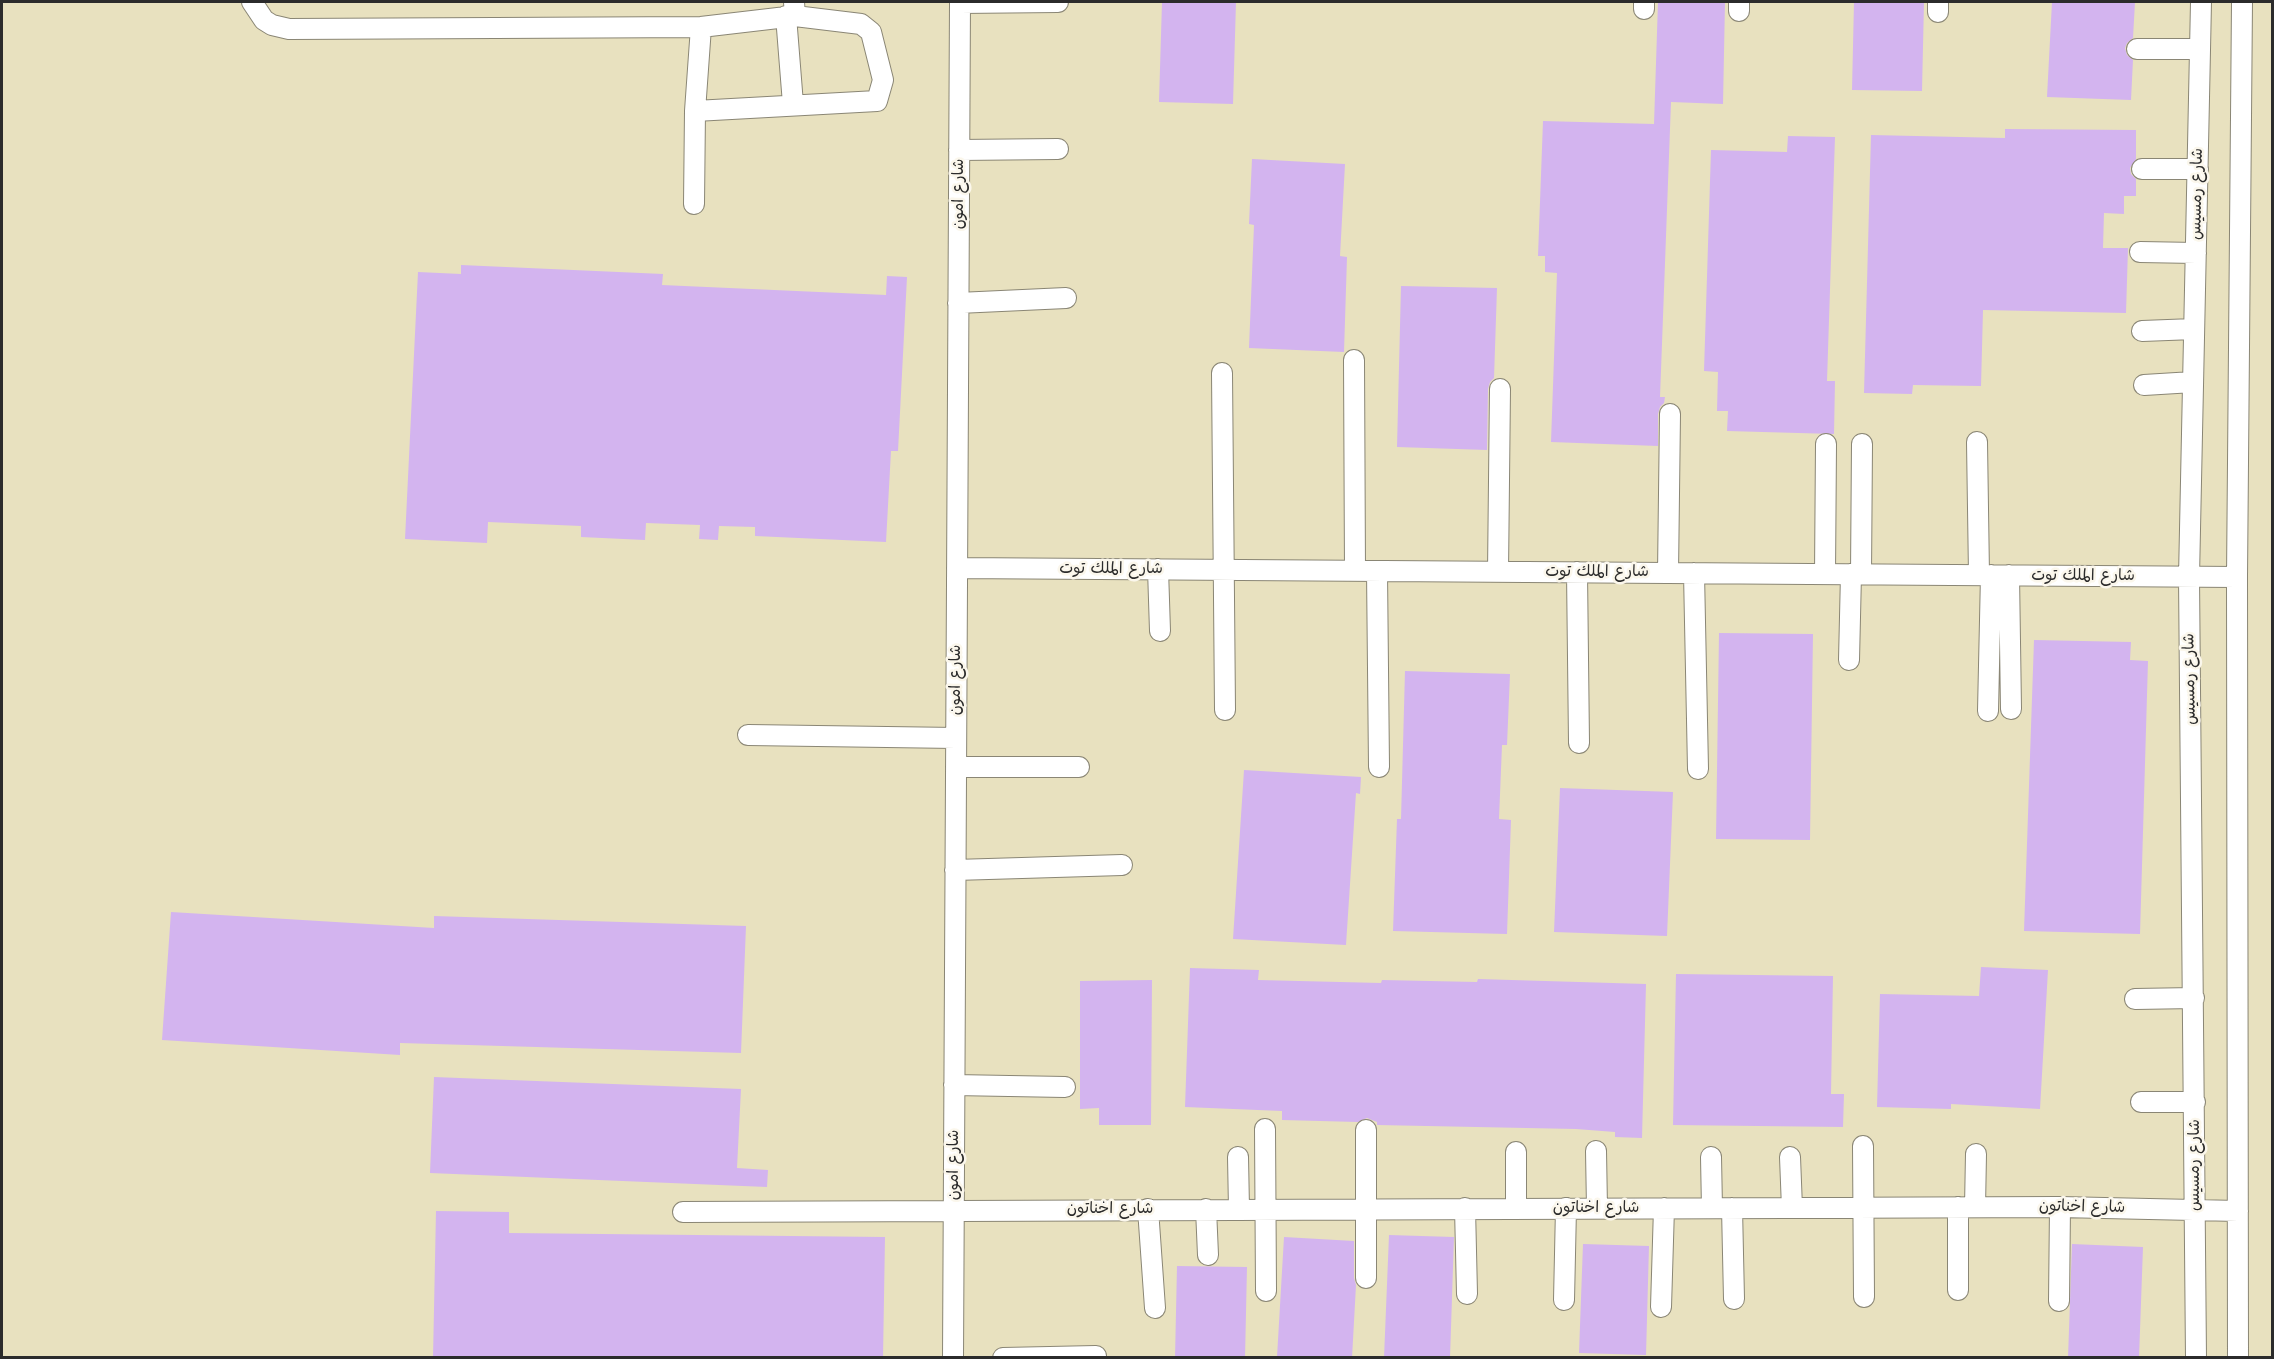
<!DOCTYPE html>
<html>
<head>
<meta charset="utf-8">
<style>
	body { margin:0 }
	#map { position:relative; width:2274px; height:1359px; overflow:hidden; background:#e8e1bf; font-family:"Shantell Sans",sans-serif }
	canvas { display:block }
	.frame { position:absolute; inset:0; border:3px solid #2b2b2b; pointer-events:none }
</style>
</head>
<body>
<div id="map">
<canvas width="2274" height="1359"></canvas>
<div class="frame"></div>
</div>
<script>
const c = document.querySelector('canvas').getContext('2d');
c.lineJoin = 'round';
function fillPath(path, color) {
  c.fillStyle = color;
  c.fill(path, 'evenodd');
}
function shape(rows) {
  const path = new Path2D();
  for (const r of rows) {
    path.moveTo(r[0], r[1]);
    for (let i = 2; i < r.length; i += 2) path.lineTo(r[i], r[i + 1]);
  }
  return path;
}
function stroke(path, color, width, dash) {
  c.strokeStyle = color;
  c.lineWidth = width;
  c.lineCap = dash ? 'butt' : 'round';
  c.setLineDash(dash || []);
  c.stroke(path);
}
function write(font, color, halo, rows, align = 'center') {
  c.font = font + ' "Shantell Sans","Playpen Sans Arabic",sans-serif';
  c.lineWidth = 5;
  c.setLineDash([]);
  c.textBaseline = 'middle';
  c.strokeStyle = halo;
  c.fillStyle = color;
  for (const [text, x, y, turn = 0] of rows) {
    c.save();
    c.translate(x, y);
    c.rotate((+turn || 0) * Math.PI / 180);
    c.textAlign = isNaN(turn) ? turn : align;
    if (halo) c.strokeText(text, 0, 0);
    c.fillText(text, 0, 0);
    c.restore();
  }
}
fillPath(shape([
	[1162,2,1236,2,1233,104,1159,102],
	[1658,2,1725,2,1723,104,1671,102,1660,397,1665,397,1664,403,1660,407,1658,414,1658,446,1551,442,1557,273,1545,272,1545,256,1538,256,1543,121,1654,124],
	[1854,2,1924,2,1922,91,1852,90],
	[2052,2,2135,2,2133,38,2127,43,2125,48,2127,55,2133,60,2131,100,2047,97],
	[2005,129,2136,130,2136,159,2130,168,2131,174,2136,179,2136,196,2124,196,2124,214,2104,213,2103,248,2128,248,2126,313,1983,310,1981,386,1913,385,1912,394,1864,393,1871,135,2005,138],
	[1788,136,1835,137,1827,381,1835,381,1834,434,1727,431,1728,411,1717,411,1718,372,1704,371,1711,150,1787,152],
	[1252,159,1345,164,1340,256,1347,257,1344,352,1249,348,1254,225,1249,224],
	[461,265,663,274,662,285,886,295,887,276,907,277,898,451,891,451,886,542,755,536,755,527,719,526,718,540,699,539,700,525,646,523,645,540,581,537,581,526,488,522,487,543,405,539,418,272,461,274],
	[1401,286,1497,288,1494,378,1490,382,1488,389,1487,450,1397,447],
	[1719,633,1813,634,1810,840,1716,839],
	[2034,640,2131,642,2130,660,2148,661,2140,934,2024,931],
	[1405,671,1510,674,1507,745,1502,745,1499,819,1511,820,1507,934,1393,931,1397,819,1401,819],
	[1244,770,1361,777,1360,794,1356,793,1346,945,1233,939],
	[1560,788,1673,792,1667,936,1554,932],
	[171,912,434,928,434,916,746,926,741,1053,400,1043,400,1055,162,1040],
	[1981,967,2048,970,2040,1109,1951,1104,1951,1109,1877,1107,1880,994,1979,996],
	[1190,968,1259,970,1258,980,1381,983,1382,980,1477,982,1478,979,1646,984,1642,1138,1615,1137,1615,1132,1576,1129,1377,1125,1377,1122,1367,1118,1358,1122,1282,1120,1282,1111,1185,1107],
	[1676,974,1833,976,1831,1094,1844,1094,1843,1127,1673,1125],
	[1152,980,1151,1125,1099,1125,1099,1108,1080,1109,1080,981],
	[434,1077,741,1089,737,1168,768,1170,767,1187,430,1173],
	[436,1211,509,1212,509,1233,885,1237,883,1358,433,1358],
	[1389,1235,1454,1237,1450,1358,1384,1358],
	[1284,1237,1354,1241,1354,1278,1356,1285,1352,1358,1277,1357],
	[1583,1244,1649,1246,1646,1355,1579,1353],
	[2072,1244,2143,1247,2139,1358,2068,1358],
	[1177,1266,1247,1267,1245,1358,1175,1358]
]), '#d3b4ef');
const minor = shape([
	[252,2,264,20,272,25,289,29,701,27,795,16,794,2],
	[1644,2,1644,9],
	[960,3,1058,2],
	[1739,11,1739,2],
	[1938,12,1938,2],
	[786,16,793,104],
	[2137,49,2200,49],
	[695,111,877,101,883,80,871,32,861,24,795,16],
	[959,150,1058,149],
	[2142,169,2198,169],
	[694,204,695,111,701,27],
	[2140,252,2196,253],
	[958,303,1066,298],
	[2142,331,2194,329],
	[1354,360,1355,571],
	[1222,373,1225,710],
	[2144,385,2193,382],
	[1977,442,1979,575],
	[957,568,2237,577],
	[1158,569,1160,631],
	[1377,571,1379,767],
	[1498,572,1500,389],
	[1577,572,1579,743],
	[1668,573,1670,414],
	[1694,573,1698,769],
	[1825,574,1826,444],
	[1861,574,1862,444],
	[2009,575,2011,709],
	[1849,660,1851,574],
	[1988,711,1991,575],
	[748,735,956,738],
	[956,767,1079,767],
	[955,870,1122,865],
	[2135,999,2194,998],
	[954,1085,1065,1087],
	[2141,1102,2195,1102],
	[1265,1129,1266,1291],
	[1366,1130,1366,1278],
	[1863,1146,1864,1297],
	[1596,1151,1597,1208],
	[1516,1152,1516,1208],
	[1238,1157,1239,1209],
	[1711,1157,1712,1208],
	[1790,1157,1792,1208],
	[1958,1207,1958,1290],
	[1975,1207,1976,1154],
	[1465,1208,1467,1294],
	[1732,1208,1734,1299],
	[1148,1209,1155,1308],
	[1206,1209,1208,1255],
	[683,1212,2060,1207,2238,1211],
	[1564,1300,1566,1208],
	[2059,1301,2060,1207],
	[1661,1307,1664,1208],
	[953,1358,960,2],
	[1003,1358,1096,1356],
	[2196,1358,2189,577,2201,2],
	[2238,1358,2237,577,2242,2]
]);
stroke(minor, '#8a8675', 22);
stroke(minor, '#fff', 20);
write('16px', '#2b2b2b', '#fbf7ec', [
	["شارع امون",959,194,-90],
	["شارع رمسيس",2197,194,-89],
	["شارع الملك توت",1111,569],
	["شارع الملك توت",1597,572],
	["شارع الملك توت",2083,576],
	["شارع رمسيس",2190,679,-91],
	["شارع امون",956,680,-90],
	["شارع امون",954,1165,-90],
	["شارع رمسيس",2195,1165,-90],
	["شارع اخناتون",2082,1207,1],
	["شارع اخناتون",1596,1208],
	["شارع اخناتون",1110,1209]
]);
</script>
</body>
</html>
